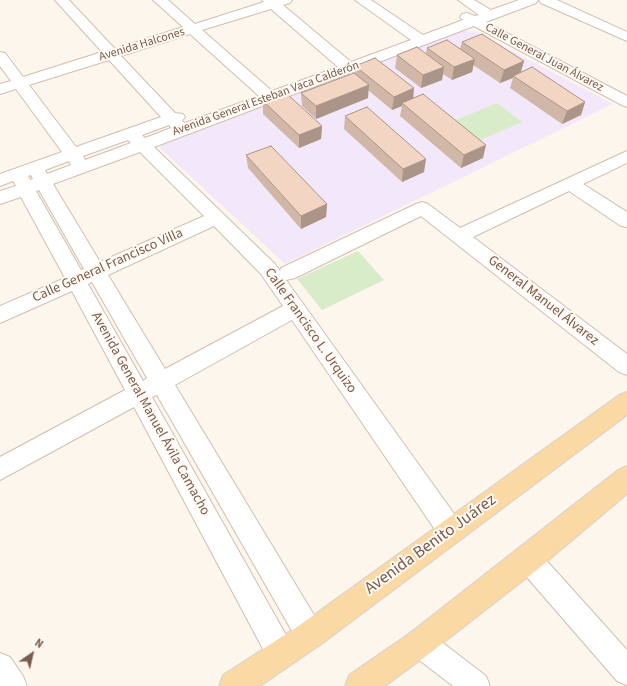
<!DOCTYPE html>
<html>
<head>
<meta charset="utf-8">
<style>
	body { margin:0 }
	#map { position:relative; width:627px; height:686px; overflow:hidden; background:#fdf6ec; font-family:"Source Sans 3",sans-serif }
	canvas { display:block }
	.north { position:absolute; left:12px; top:634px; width:40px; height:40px; -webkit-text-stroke:3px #fffaf3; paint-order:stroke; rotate:34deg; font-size:11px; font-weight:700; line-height:16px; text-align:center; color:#7a5c4d }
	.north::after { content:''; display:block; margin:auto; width:14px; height:18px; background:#7a5c4d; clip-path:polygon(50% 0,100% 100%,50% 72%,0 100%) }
</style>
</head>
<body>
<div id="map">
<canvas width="627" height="686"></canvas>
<div class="north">N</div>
</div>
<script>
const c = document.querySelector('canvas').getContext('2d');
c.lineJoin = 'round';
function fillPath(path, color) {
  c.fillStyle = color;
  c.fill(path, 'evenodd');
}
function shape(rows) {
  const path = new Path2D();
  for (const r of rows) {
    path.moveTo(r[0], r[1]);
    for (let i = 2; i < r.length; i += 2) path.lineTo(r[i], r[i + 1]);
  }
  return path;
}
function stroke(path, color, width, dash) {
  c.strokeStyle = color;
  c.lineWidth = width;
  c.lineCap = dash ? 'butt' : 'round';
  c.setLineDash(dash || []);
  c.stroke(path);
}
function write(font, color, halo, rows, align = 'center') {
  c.font = font + ' "Source Sans 3",sans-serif';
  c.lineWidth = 4;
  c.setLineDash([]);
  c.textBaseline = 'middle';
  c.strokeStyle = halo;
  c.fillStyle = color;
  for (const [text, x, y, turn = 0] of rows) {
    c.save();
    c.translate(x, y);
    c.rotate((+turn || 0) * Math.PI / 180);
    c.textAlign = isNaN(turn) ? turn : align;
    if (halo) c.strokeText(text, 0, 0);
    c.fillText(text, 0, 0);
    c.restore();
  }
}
fillPath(shape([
	[460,30,476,32,613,104,285,264,160,148,164,143]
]), '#f3e8fa');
fillPath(shape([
	[497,103,522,122,476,142,451,122],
	[358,251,384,280,322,310,297,279]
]), '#d8ecc9');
const minor = shape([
	[55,0,69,0,115,49,183,27,153,0,168,0,195,24,264,2,262,0,292,0,290,3,283,5,351,62,411,40,355,0,371,0,423,35,463,20,460,17,462,14,467,13,475,16,479,15,458,0,474,0,491,10,519,0,538,0,536,3,486,22,627,96,627,107,622,105,474,26,154,147,275,264,280,271,281,268,416,204,422,202,428,204,460,228,627,151,627,163,583,184,627,212,627,227,621,226,569,191,473,237,627,354,627,375,619,372,421,216,295,278,286,280,460,522,464,531,460,540,451,543,442,540,292,320,175,385,320,625,324,635,320,645,310,649,300,645,157,395,152,397,291,644,295,654,291,664,281,668,271,664,134,407,0,480,0,457,125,390,72,291,0,323,0,306,65,278,21,197,0,204,0,191,16,186,13,181,0,186,0,174,62,152,16,89,0,94,0,84,11,81,0,66,0,52,5,53,23,77,102,52,55,0],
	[271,9,338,67,272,91,202,30,271,9],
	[190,34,259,96,185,123,182,121,185,117,183,114,175,113,121,56,190,34],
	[109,60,161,117,76,147,29,85,109,60],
	[169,125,171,128,145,138,142,135,169,125],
	[128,140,131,143,85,160,83,156,128,140],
	[140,152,204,216,100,262,53,184,140,152],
	[69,161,71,165,47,174,45,170,69,161],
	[31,175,33,179,30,180,28,176,31,175],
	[39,190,84,269,81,270,36,191,39,190],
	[214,226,261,274,283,306,165,369,108,275,214,226],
	[92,282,147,378,143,381,88,284,92,282],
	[539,0,557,0,627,32,627,41,541,3,539,0],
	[528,546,537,550,627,650,627,685,617,681,519,568,515,559,519,550,528,546],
	[420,629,430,633,486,676,490,686,453,686,410,653,406,643,410,633,420,629],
	[0,653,10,657,23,676,27,686,0,686,0,653]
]);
const major = shape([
	[627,392,627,415,320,645,260,686,219,686,223,675,300,625,619,395,627,392],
	[627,466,627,494,538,569,430,653,385,686,345,686,349,675,410,633,618,470,627,466]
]);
stroke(minor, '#d1beb0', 2);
stroke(major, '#dad1cd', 2);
fillPath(minor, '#fff');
fillPath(major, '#fbd9a5');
fillPath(shape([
	[462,42,524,61,521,72,585,102,581,115,562,124,510,88,513,78,500,83,473,65,472,72,452,80,443,74,442,80,421,88,395,68,397,55,426,53,427,48,460,49],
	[355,66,413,98,483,158,461,168,400,116,402,106,392,110,368,90,368,98,316,119,302,106,301,93,355,74],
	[263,101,322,126,321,139,299,148,263,114],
	[345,116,424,172,402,182,344,129],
	[246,155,327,204,326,217,301,229,248,168]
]), '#d1b7a8');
fillPath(shape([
	[475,59,472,72,452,80,454,67],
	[524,61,520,74,513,76,513,78,500,83,504,70],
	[444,67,442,80,421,88,423,75],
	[369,85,368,98,316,119,316,106],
	[414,88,413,101,402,103,402,106,392,110,394,97],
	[585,102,581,115,562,124,567,111],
	[322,126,321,139,299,148,299,135],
	[486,145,483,158,461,168,464,155],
	[426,159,424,172,402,182,403,169],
	[327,204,326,217,301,229,301,216]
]), '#aa9588');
const building = shape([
	[482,34,524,61,504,70,462,42,482,34],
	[447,40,475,59,454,67,427,48,447,40],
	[417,47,444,67,423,75,397,55,417,47],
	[375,58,414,88,394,97,355,66,375,58],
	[532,67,585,102,567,111,513,76,532,67],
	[354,73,369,85,316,106,301,93,354,73],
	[285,92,322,126,299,135,263,101,285,92],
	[423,94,486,145,464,155,402,103,423,94],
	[367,107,426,159,403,169,345,116,367,107],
	[271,146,327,204,301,216,246,155,271,146]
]);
fillPath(building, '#f3d5c3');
stroke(building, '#aa9588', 1);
write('12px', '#7a5c4d', '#fffaf3', [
	["Avenida Halcones",142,45,-17],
	["Calle General Juan Álvarez",544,58,28],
	["Avenida General Esteban Vaca Calderón",266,99,-20]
]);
write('14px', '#7a5c4d', '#fffaf3', [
	["Calle General Francisco Villa",108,266,-24],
	["General Manuel Álvarez",543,301,38],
	["Calle Francisco L. Urquizo",310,331,55],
	["Avenida General Manuel Ávila Camacho",150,414,61]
]);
write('17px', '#7a5c4d', '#fffaf3', [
	["Avenida Benito Juárez",431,545,-36]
]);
</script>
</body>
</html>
